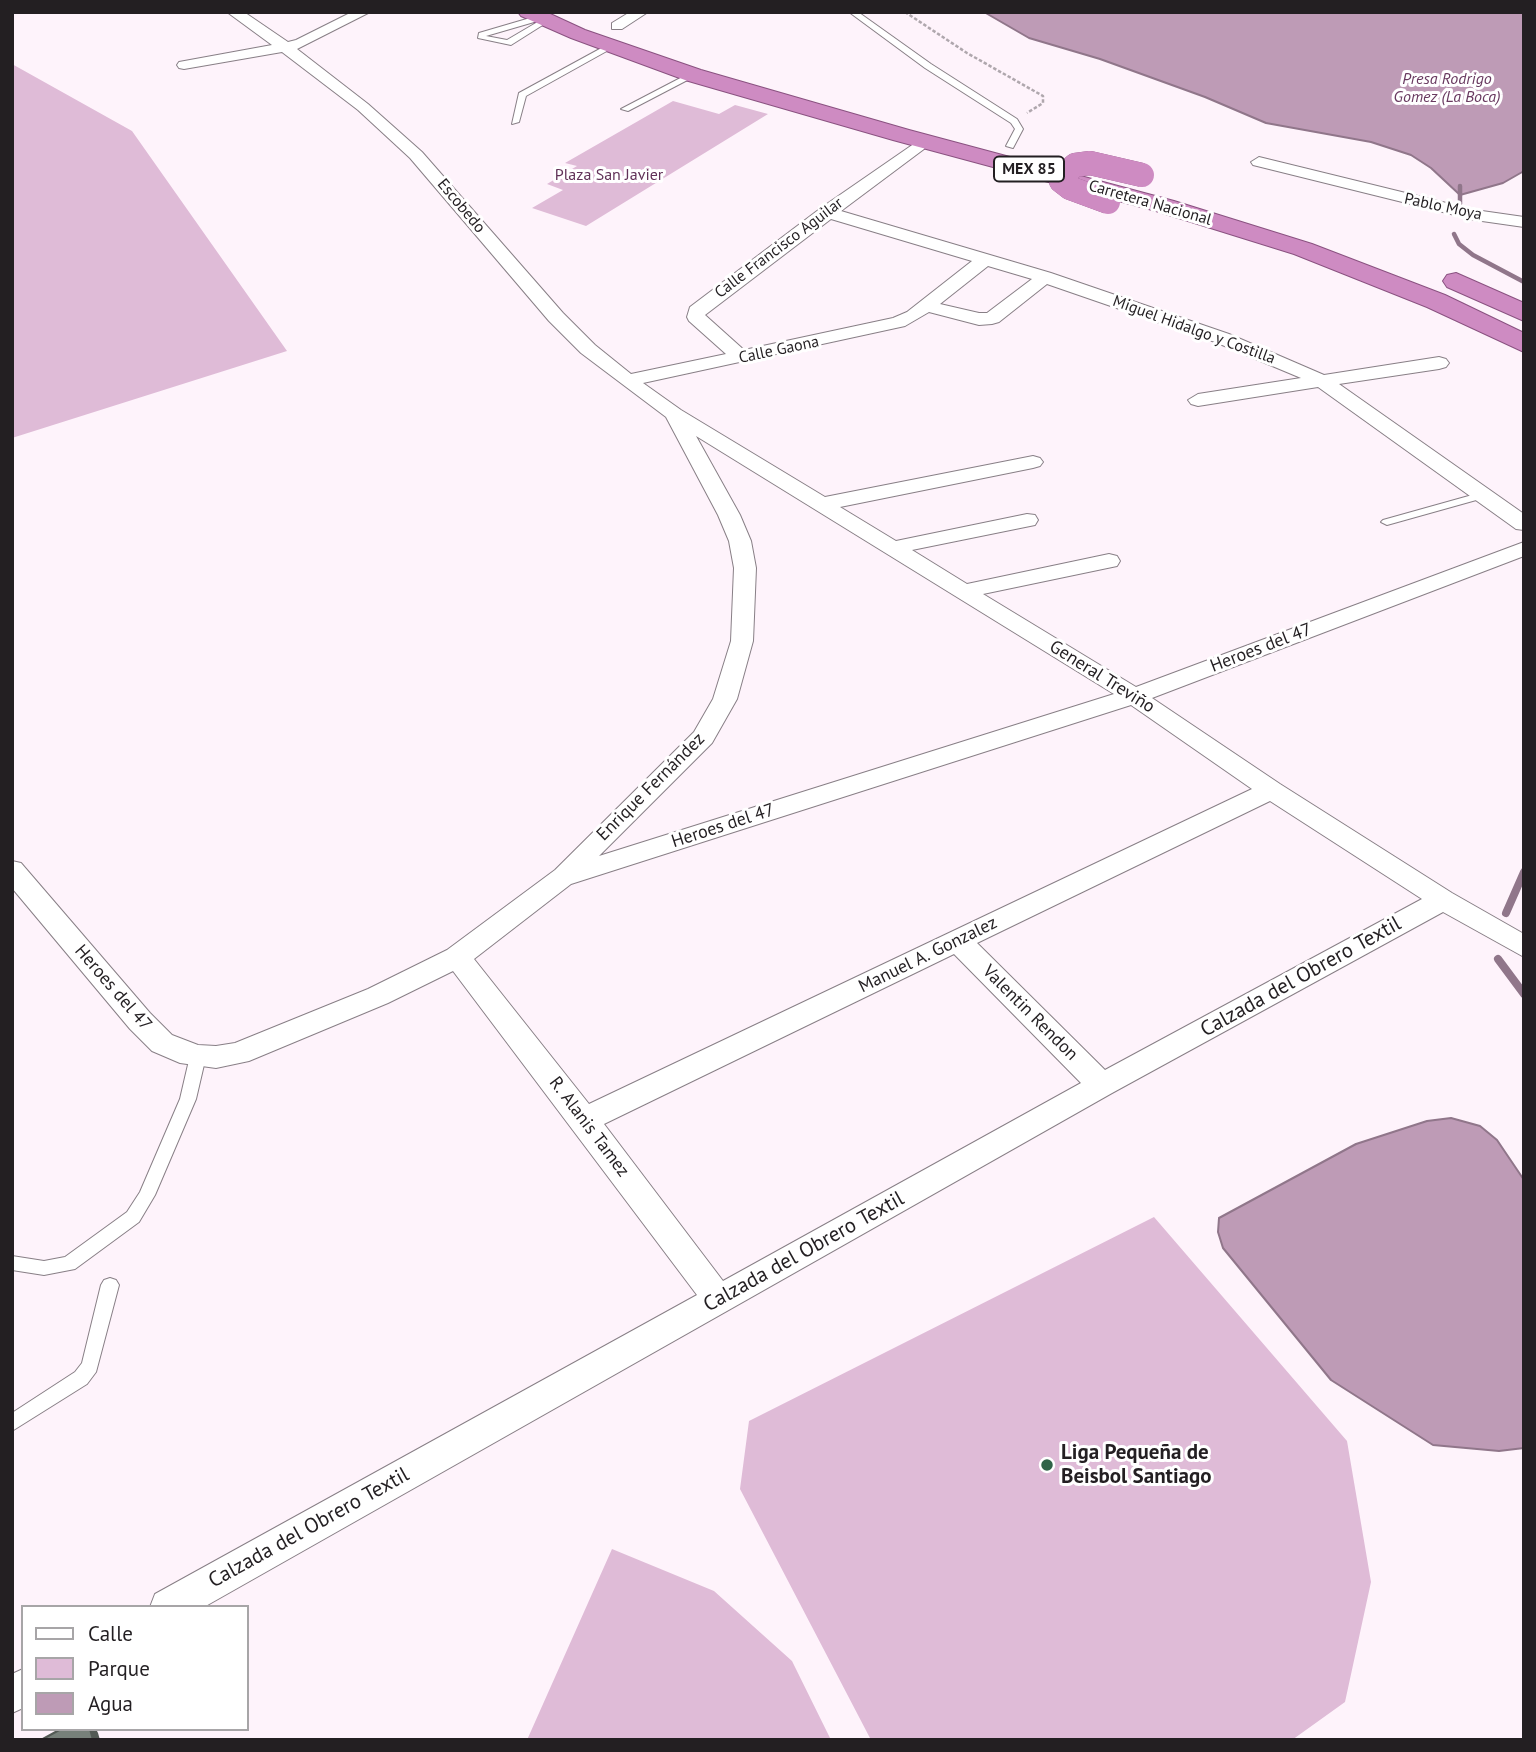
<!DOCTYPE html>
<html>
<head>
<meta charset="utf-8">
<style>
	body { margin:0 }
	#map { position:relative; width:1536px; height:1752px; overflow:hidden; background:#fef3fb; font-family:"PT Sans",sans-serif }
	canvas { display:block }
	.frame { position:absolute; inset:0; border:14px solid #231f22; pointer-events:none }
	.legend { position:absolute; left:21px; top:1605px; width:228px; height:126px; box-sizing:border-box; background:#fff; border:2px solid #a7a5a7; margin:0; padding:9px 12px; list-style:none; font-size:21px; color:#231f22 }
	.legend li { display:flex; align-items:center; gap:14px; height:35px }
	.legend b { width:35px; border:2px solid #a7a5a7 }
</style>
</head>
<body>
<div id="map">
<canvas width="1536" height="1752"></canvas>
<div class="frame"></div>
<ul class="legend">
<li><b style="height:9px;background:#fff"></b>Calle</li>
<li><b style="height:19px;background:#dfbbd7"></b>Parque</li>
<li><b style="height:19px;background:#be9bb6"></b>Agua</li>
</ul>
</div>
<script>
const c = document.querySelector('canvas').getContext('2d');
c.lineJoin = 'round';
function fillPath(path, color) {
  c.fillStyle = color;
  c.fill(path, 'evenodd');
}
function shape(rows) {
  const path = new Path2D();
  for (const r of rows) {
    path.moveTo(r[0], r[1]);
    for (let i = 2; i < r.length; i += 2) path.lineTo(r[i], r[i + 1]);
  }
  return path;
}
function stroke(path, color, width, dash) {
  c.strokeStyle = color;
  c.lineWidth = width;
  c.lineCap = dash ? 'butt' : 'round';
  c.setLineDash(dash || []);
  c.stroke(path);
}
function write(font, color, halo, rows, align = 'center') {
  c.font = font + ' "PT Sans",sans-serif';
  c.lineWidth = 6;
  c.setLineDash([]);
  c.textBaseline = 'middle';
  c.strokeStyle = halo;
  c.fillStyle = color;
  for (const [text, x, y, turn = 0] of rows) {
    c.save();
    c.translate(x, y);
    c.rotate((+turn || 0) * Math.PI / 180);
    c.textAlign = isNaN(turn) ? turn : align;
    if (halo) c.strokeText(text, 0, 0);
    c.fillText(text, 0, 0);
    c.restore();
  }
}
fillPath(shape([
	[12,64,132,131,287,351,12,438],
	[673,101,719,114,735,105,768,114,586,226,532,208,563,190,547,184,577,166,565,163],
	[1154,1217,1347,1441,1371,1582,1345,1702,1292,1740,871,1740,740,1489,749,1421],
	[612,1549,714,1591,792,1661,831,1740,527,1740]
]), '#dfbbd7');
const water = shape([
	[984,12,1524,12,1524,171,1503,183,1460,195,1431,168,1411,155,1371,142,1266,123,1205,97,1100,59,1029,38,984,12],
	[1451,1118,1480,1126,1497,1140,1524,1180,1524,1448,1499,1451,1433,1445,1331,1380,1223,1248,1218,1232,1219,1218,1356,1144,1427,1121,1451,1118]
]);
fillPath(water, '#be9bb6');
stroke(water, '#90768a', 2);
stroke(shape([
	[1460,186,1460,204],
	[1454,234,1459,244,1473,255,1524,282]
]), '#90768a', 4.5);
stroke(shape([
	[1506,913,1524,872],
	[1498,959,1524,994]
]), '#90768a', 8);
const service = shape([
	[849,12,858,12,931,64,1017,119,1023,129,1013,148,1006,146,1015,129,1011,123,925,68,849,12],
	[537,16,543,16,543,19,549,21,511,45,478,38,479,33,537,16],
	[541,20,507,40,486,36,541,20],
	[607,45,614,47,526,96,519,122,512,124,519,93,607,45],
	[690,73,697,75,628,111,621,109,690,73],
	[1483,492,1487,493,1487,497,1387,525,1381,522,1383,520,1483,492],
	[198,1050,203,1052,206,1056,196,1099,155,1195,139,1222,75,1269,44,1275,12,1270,12,1256,44,1261,65,1257,127,1212,140,1192,180,1099,190,1056,193,1052,198,1050],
	[110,1278,116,1280,119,1285,96,1372,87,1384,12,1431,12,1413,75,1372,82,1363,101,1285,104,1280,110,1278]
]);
const minor = shape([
	[227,12,244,12,288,42,296,40,352,12,370,12,297,49,368,104,422,152,563,313,595,345,631,374,726,354,689,321,687,317,690,307,821,208,918,141,926,146,924,149,841,211,1051,273,1229,334,1324,375,1439,357,1446,359,1449,363,1446,367,1439,369,1339,384,1524,514,1524,530,1516,529,1318,387,1198,406,1191,404,1188,400,1198,394,1301,378,1215,342,1047,284,999,322,992,324,979,325,929,312,905,326,643,383,681,410,825,497,1033,456,1040,458,1043,462,1040,466,1033,468,840,507,896,541,1027,514,1035,515,1038,520,1035,525,912,550,967,584,1109,554,1117,556,1120,561,1117,566,983,594,1136,687,1524,542,1524,556,1152,698,1280,784,1452,893,1524,934,1524,957,1443,912,1112,1093,204,1607,150,1607,155,1594,697,1295,453,971,388,1003,249,1061,216,1068,180,1063,152,1051,130,1029,12,888,12,861,21,863,150,1013,172,1035,198,1045,216,1046,235,1043,368,989,447,950,555,870,694,732,713,699,731,641,734,568,729,541,718,515,666,417,581,353,549,321,410,158,358,110,282,52,184,69,179,68,177,65,179,62,272,45,227,12],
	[831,219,972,261,907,312,893,318,744,350,705,315,831,219],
	[988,266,1032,279,987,313,979,313,940,304,988,266],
	[696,436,1114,694,599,856,712,743,737,699,753,641,756,568,751,541,740,515,696,436],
	[1131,705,1252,789,589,1104,474,959,571,884,1131,705],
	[1270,801,1422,899,1105,1070,977,943,1270,801],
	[954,954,1081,1083,723,1281,604,1124,954,954],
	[630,12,648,12,622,29,612,29,612,23,630,12],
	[1259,157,1475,210,1524,217,1524,227,1475,220,1253,165,1251,162,1259,157],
	[23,1669,23,1708,12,1713,12,1674,23,1669]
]);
const trunk = shape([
	[518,12,546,12,585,30,701,70,909,130,1174,201,1312,244,1445,295,1524,333,1524,352,1427,307,1294,254,1156,211,893,140,685,80,571,38,521,16,518,12],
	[1456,273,1524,303,1524,321,1447,287,1443,281,1447,275,1456,273]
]);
stroke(service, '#887f86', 2);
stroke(minor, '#887f86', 2);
stroke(trunk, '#8a5280', 2);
stroke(shape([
	[905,12,967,53,1043,96,1043,103,1027,113]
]), '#afa7ad', 2.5, [3.5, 2]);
fillPath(service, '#fff');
fillPath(minor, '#fff');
fillPath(trunk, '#ce8bc2');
const trunkBridge = shape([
	[1108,202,1070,188,1061,181,1061,177,1075,165,1090,163,1142,175]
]);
stroke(trunkBridge, '#8a5280', 24, []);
stroke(trunkBridge, '#ce8bc2', 24);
fillPath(shape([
	[90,1729,96,1729,98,1733,100,1740,93,1740]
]), '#535a55');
const building = shape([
	[61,1729,90,1729,93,1740,41,1740,61,1729]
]);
fillPath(building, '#77807a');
stroke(building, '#535a55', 2);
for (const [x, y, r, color] of [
	[1047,1465,7,"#306348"]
]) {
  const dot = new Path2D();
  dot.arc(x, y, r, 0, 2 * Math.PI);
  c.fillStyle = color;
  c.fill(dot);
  stroke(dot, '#fff', 2.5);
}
write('italic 16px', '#693a60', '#fff', [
	["Presa Rodrigo",1447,79],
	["Gomez (La Boca)",1447,97]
]);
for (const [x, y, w] of [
	[1029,169,70]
]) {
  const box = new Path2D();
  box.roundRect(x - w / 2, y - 12.5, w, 25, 5);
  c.fillStyle = '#fff';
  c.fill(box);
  stroke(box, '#231f22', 2);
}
write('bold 16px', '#231f22', null, [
	["MEX 85",1029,169]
]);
write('16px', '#613258', '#fff', [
	["Plaza San Javier",609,175]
]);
write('16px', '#231f22', '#fff', [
	["Carretera Nacional",1150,203,16],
	["Escobedo",461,206,50],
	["Pablo Moya",1443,207,12],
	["Calle Francisco Aguilar",779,248,-37],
	["Miguel Hidalgo y Costilla",1194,330,20],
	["Calle Gaona",779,350,-12]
]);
write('18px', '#231f22', '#fff', [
	["Heroes del 47",1261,648,-21],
	["General Treviño",1102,677,32],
	["Enrique Fernández",651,787,-45],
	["Heroes del 47",723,826,-18],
	["Manuel A. Gonzalez",928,955,-26],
	["Heroes del 47",113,988,49],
	["Valentin Rendon",1030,1013,45],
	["R. Alanis Tamez",589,1127,53]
]);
write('21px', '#231f22', '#fff', [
	["Calzada del Obrero Textil",1301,977,-29],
	["Calzada del Obrero Textil",804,1252,-29],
	["Calzada del Obrero Textil",309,1528,-29]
]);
write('bold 21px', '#231f22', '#fff', [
	["Liga Pequeña de",1061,1453],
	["Beisbol Santiago",1061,1477]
], 'left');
</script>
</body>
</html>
